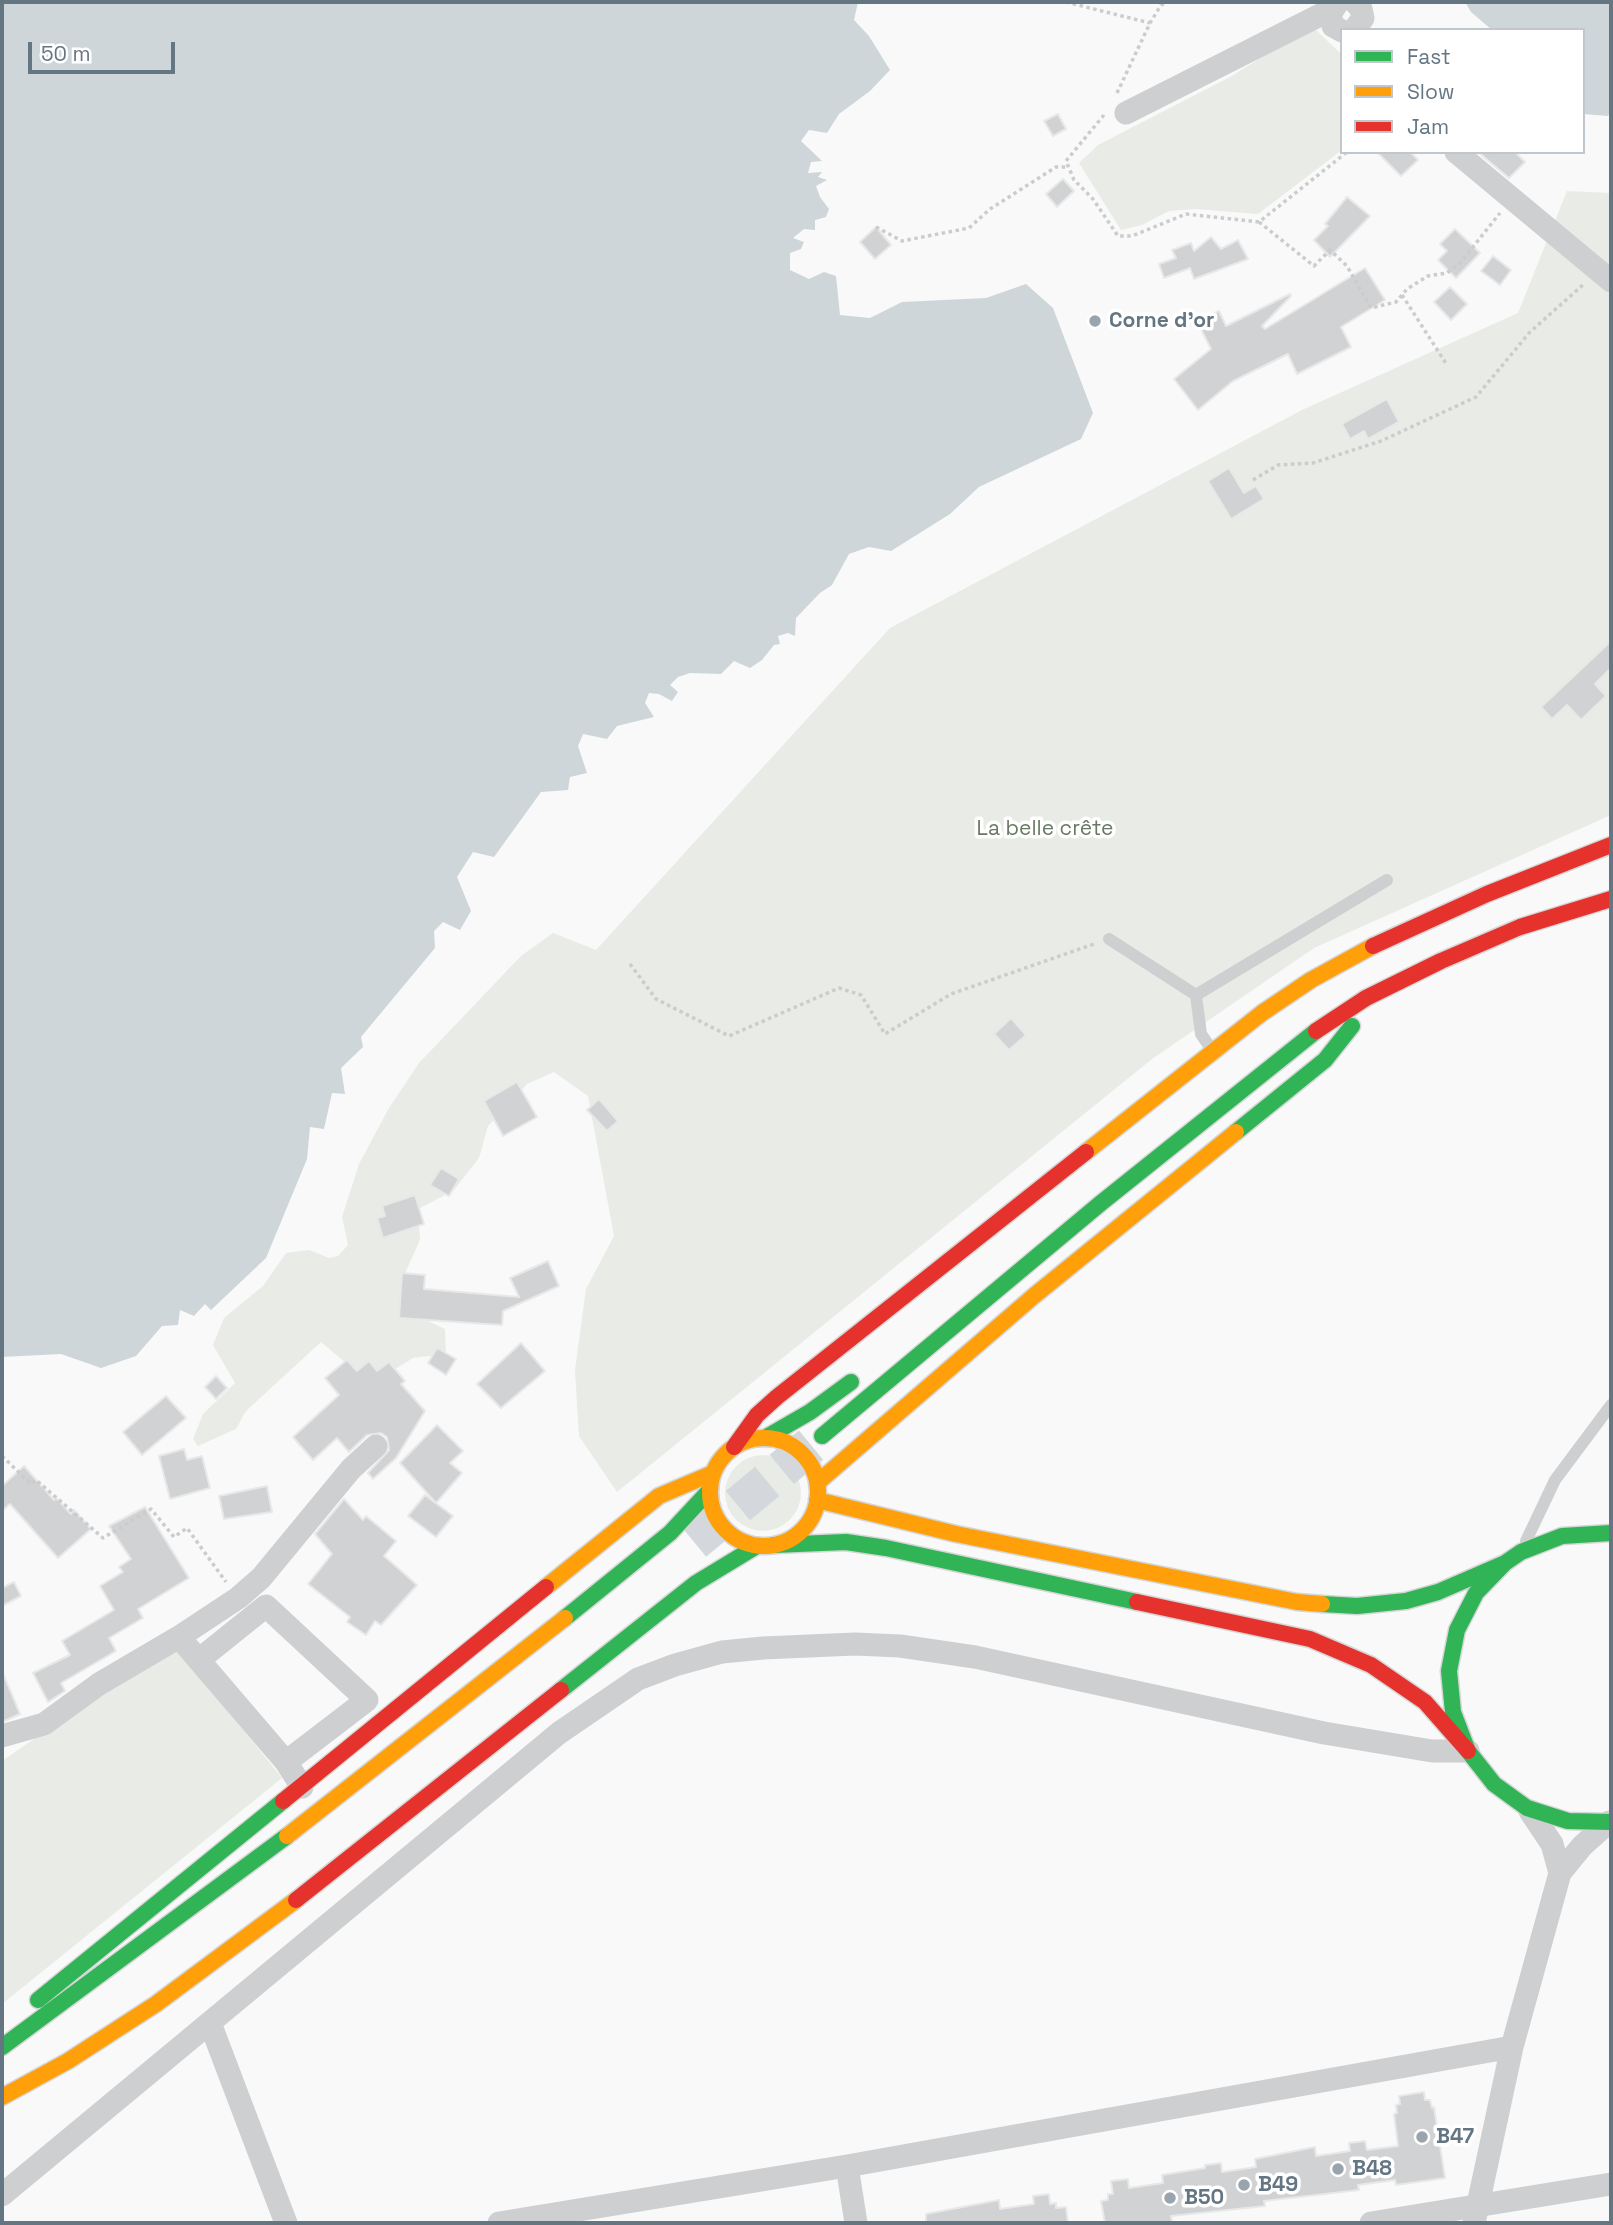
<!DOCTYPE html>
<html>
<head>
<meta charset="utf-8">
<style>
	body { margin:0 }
	#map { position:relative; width:1613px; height:2225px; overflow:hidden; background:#f9f9f9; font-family:"Space Grotesk",sans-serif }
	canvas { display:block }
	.frame { position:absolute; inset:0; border:4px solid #657683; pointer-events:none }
	.legend { position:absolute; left:1340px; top:28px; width:245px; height:126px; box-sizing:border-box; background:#fff; border:2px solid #c1c8cd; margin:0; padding:9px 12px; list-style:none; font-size:21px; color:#657683 }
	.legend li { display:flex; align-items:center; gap:14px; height:35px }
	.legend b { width:35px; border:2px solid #c1c8cd }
	.scale { position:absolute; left:28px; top:42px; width:147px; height:32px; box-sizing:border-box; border:4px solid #657683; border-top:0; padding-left:9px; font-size:21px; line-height:24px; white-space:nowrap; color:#657683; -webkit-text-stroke:5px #fff; paint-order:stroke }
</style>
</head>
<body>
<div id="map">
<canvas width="1613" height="2225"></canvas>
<div class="frame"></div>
<ul class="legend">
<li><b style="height:9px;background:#30b455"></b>Fast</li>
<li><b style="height:9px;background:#ff9f0a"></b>Slow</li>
<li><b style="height:9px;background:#e5322d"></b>Jam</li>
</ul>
<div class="scale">50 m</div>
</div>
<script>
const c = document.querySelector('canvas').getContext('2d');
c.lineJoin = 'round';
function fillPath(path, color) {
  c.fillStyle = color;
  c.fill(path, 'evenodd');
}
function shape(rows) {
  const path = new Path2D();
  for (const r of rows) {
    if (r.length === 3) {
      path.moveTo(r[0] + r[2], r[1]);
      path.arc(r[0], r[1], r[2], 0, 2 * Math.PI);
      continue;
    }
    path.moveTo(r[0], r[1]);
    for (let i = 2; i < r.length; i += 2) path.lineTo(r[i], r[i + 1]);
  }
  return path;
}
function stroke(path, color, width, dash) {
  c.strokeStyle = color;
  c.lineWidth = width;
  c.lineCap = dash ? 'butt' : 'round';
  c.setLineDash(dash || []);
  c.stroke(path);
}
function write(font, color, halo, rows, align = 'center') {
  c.font = font + ' "Space Grotesk",sans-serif';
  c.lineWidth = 7;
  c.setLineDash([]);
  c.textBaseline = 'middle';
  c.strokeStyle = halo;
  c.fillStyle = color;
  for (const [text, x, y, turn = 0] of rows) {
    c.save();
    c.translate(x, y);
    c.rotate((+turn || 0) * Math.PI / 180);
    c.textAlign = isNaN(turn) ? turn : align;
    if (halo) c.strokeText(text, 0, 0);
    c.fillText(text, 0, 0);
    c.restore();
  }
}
fillPath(shape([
	[1312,26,1342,55,1342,150,1258,214,1195,209,1169,211,1142,225,1121,230,1079,163,1098,145,1230,77],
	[1567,191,1611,193,1611,815,1314,948,1152,1059,617,1492,579,1436,575,1370,586,1289,614,1236,588,1096,554,1072,527,1084,488,1126,479,1158,453,1191,418,1209,420,1240,406,1271,413,1303,426,1320,445,1329,446,1354,413,1358,389,1373,353,1369,321,1342,246,1411,236,1429,198,1446,193,1439,203,1414,235,1383,213,1345,224,1318,263,1286,286,1253,309,1250,329,1258,338,1256,348,1245,342,1217,359,1164,389,1108,419,1063,521,956,553,933,596,950,890,628,1302,410,1518,313],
	[763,1493,38],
	[174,1643,282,1778,2,2004,2,1761]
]), '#e8ebe6');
fillPath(shape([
	[2,2,858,2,854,20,869,36,890,70,870,91,839,114,827,133,809,130,801,141,822,161,811,162,808,173,822,172,818,177,827,180,816,186,820,197,829,209,826,217,815,220,815,230,804,229,793,238,804,242,801,249,790,253,790,270,809,279,824,272,836,276,840,315,870,318,902,302,986,298,1026,284,1053,308,1093,413,1081,439,979,487,950,514,891,551,869,547,849,554,832,585,820,593,796,618,795,636,788,633,778,636,780,644,774,645,762,660,750,668,734,661,721,674,690,673,678,677,670,685,678,692,672,701,659,694,649,693,645,703,654,717,617,726,607,739,583,734,578,746,587,773,570,777,568,790,541,792,494,857,473,852,457,877,471,911,460,930,443,922,434,931,435,948,361,1037,363,1047,341,1068,345,1094,332,1093,324,1129,310,1127,307,1159,266,1258,211,1310,205,1304,194,1316,180,1310,178,1325,162,1326,136,1356,101,1368,61,1354,2,1357],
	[1465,2,1611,2,1611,111,1608,116,1583,114,1583,30,1492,30,1471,12]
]), '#ced6d9');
const building = shape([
	[1058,114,1066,129,1053,136,1044,121,1058,114],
	[1377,152,1410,152,1418,160,1401,176,1377,152],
	[1478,152,1515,152,1525,162,1509,178,1478,152],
	[1063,179,1074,191,1057,207,1046,194,1063,179],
	[1347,197,1370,216,1330,257,1314,240,1328,226,1325,224,1347,197],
	[876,227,891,245,875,259,860,242,876,227],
	[1455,229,1480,253,1456,278,1438,260,1447,251,1440,244,1455,229],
	[1211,237,1221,249,1238,240,1248,259,1194,279,1190,268,1164,278,1159,264,1176,258,1172,250,1191,243,1194,251,1211,237],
	[1493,256,1511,270,1500,285,1481,271,1493,256],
	[1365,268,1385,300,1341,327,1351,347,1297,374,1288,354,1233,381,1198,410,1174,379,1211,349,1197,321,1219,311,1226,326,1290,294,1291,296,1262,326,1265,329,1365,268],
	[1450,287,1467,304,1451,320,1434,302,1450,287],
	[1387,399,1399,422,1368,439,1364,431,1350,439,1342,424,1387,399],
	[1229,468,1244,493,1256,486,1264,499,1231,519,1208,481,1229,468],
	[1611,641,1611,668,1595,684,1606,696,1581,720,1567,705,1552,719,1541,707,1611,641],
	[1011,1018,1026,1035,1009,1050,994,1034,1011,1018],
	[517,1082,537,1117,503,1136,484,1101,517,1082],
	[599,1099,618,1121,607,1131,587,1110,599,1099],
	[441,1168,459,1179,449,1196,430,1185,441,1168],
	[415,1195,424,1224,383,1238,377,1218,385,1216,382,1206,415,1195],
	[548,1261,559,1286,503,1311,502,1325,399,1318,402,1273,425,1275,424,1289,519,1297,510,1278,548,1261],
	[521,1343,545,1371,501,1408,477,1384,521,1343],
	[437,1348,456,1359,446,1375,428,1363,437,1348],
	[347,1360,357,1371,369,1361,377,1371,389,1362,405,1381,401,1384,425,1411,396,1458,373,1479,368,1473,389,1450,387,1437,381,1433,367,1435,349,1452,337,1438,313,1460,293,1437,339,1395,325,1378,347,1360],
	[216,1376,227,1388,216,1399,205,1387,216,1376],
	[166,1396,186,1418,142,1455,123,1432,166,1396],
	[437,1425,463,1451,450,1463,462,1473,436,1503,400,1463,437,1425],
	[184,1449,187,1460,202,1456,210,1488,170,1499,159,1456,184,1449],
	[24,1466,54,1500,56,1498,71,1514,74,1510,91,1529,58,1558,10,1504,2,1511,2,1486,24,1466],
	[267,1486,272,1512,224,1519,219,1496,267,1486],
	[425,1495,453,1516,436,1537,408,1516,425,1495],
	[344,1499,363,1520,366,1516,396,1541,384,1556,417,1585,381,1625,375,1621,366,1635,347,1622,350,1617,308,1584,332,1554,315,1534,344,1499],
	[145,1507,189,1578,138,1609,143,1618,109,1638,116,1651,61,1683,65,1691,48,1702,33,1673,70,1655,62,1641,114,1610,100,1586,123,1572,119,1567,131,1559,109,1526,145,1507],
	[14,1582,21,1596,2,1606,2,1588,14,1582],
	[2,1671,20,1714,2,1722,2,1671],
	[1424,2092,1425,2100,1430,2100,1432,2108,1434,2107,1445,2178,1396,2185,1395,2180,1358,2185,1359,2190,1264,2201,1265,2206,1171,2216,1172,2222,1160,2223,1105,2223,1101,2201,1108,2200,1108,2194,1113,2194,1111,2181,1128,2179,1129,2188,1163,2183,1162,2175,1205,2168,1205,2165,1221,2163,1222,2172,1256,2167,1255,2159,1315,2147,1316,2156,1350,2151,1349,2143,1365,2141,1367,2150,1398,2146,1394,2114,1397,2113,1396,2105,1400,2104,1399,2096,1424,2092],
	[1049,2194,1050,2204,1056,2203,1056,2208,1066,2207,1068,2223,926,2223,926,2214,999,2200,1000,2209,1034,2204,1033,2196,1049,2194]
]);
fillPath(building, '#d0d2d3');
stroke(building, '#e8e8e8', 2);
stroke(shape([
	[694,1542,822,1436]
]), '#d4d8dc', 38, [38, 19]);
const fast = shape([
	[1236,1132,1325,1060,1352,1026],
	[822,1436,1101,1203,1316,1031],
	[765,1438,810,1412,851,1382],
	[1611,1533,1562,1536,1521,1552,1505,1563,1476,1593,1457,1630,1449,1671,1453,1712,1468,1751,1494,1784,1527,1808,1568,1821,1611,1822],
	[774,1545,846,1542,886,1548,1137,1602],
	[1322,1604,1357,1606,1406,1601,1438,1592,1505,1563],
	[565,1618,670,1533,710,1490],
	[561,1690,696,1583,757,1546],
	[38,2000,283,1801],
	[2,2047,287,1836]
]);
const slow = shape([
	[1086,1152,1262,1013,1311,980,1373,946],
	[764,1492,54],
	[817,1483,1035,1295,1236,1132],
	[817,1500,956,1534,1297,1602,1322,1604],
	[546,1587,659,1496,713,1473],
	[287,1836,565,1618],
	[2,2097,68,2061,156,2004,296,1900]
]);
const jam = shape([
	[1373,946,1487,894,1611,845],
	[1316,1031,1366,998,1441,961,1520,927,1611,899],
	[734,1447,757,1415,777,1397,1086,1152],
	[1137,1602,1310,1639,1371,1665,1425,1702,1468,1751],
	[283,1801,546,1587],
	[296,1900,561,1690]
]);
stroke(fast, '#d5d6d7', 19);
stroke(slow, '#d5d6d7', 19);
stroke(jam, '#d5d6d7', 19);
stroke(shape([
	[1066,2,1150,23],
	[1117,93,1150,23,1161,5,1168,2],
	[1104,115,1066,161,1074,180,1093,199,1118,236,1132,236,1186,214,1259,222,1347,152],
	[1259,222,1314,266,1330,250,1347,266,1371,308,1396,302,1407,289,1428,276,1447,273,1461,262,1500,213],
	[876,227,902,241,969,228,990,209,1056,167,1068,167],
	[1402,295,1447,365],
	[1253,480,1278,465,1313,463,1381,441,1476,397,1530,332,1585,283],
	[630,964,656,999,729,1036,839,988,861,995,885,1034,951,994,1094,944],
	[2,1456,31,1484,36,1480,103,1538,151,1509,174,1537,187,1528,226,1582]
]), '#cbcccd', 3.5, [3.5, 3.5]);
stroke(shape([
	[1109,939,1196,995],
	[1196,995,1387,880],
	[1196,995,1201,1034,1212,1050],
	[1526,1541,1555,1480,1611,1405]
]), '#cecfd0', 12);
stroke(shape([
	[1338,2,1330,14,1333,26,1342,31],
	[1354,30,1363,18,1361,9,1355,2],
	[1126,113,1332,9],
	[1456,152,1611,281],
	[179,1637,238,1598,261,1578,351,1469,376,1446],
	[200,1659,266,1606,367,1700,286,1762],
	[2,1736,44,1724,99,1684,179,1637,286,1762,302,1787],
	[1530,1811,1552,1844,1560,1873],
	[210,2023,286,2223],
	[847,2166,856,2223],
	[2,2195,559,1733,638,1679,675,1665,722,1652,763,1648,855,1644,900,1646,975,1657,1324,1733,1432,1751,1468,1751],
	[499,2223,847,2166,1512,2047],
	[1371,2223,1611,2184],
	[1474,2223,1512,2047,1560,1873,1582,1846,1609,1822]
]), '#cecfd0', 23);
stroke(fast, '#30b455', 16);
stroke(slow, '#ff9f0a', 16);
stroke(jam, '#e5322d', 16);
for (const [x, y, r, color] of [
	[1095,321,7,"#99a4ac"],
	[1422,2137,7,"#99a4ac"],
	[1338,2169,7,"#99a4ac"],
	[1244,2185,7,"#99a4ac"],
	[1170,2198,7,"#99a4ac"]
]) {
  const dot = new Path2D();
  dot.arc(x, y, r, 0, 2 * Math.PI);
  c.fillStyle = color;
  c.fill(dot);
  stroke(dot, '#fff', 2.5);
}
write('bold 21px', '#657683', '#fff', [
	["Corne d'or",1109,321],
	["B47",1436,2137],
	["B48",1352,2169],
	["B49",1258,2185],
	["B50",1184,2198]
], 'left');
write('21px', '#687a64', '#fff', [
	["La belle crête",1045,829]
]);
</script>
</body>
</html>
